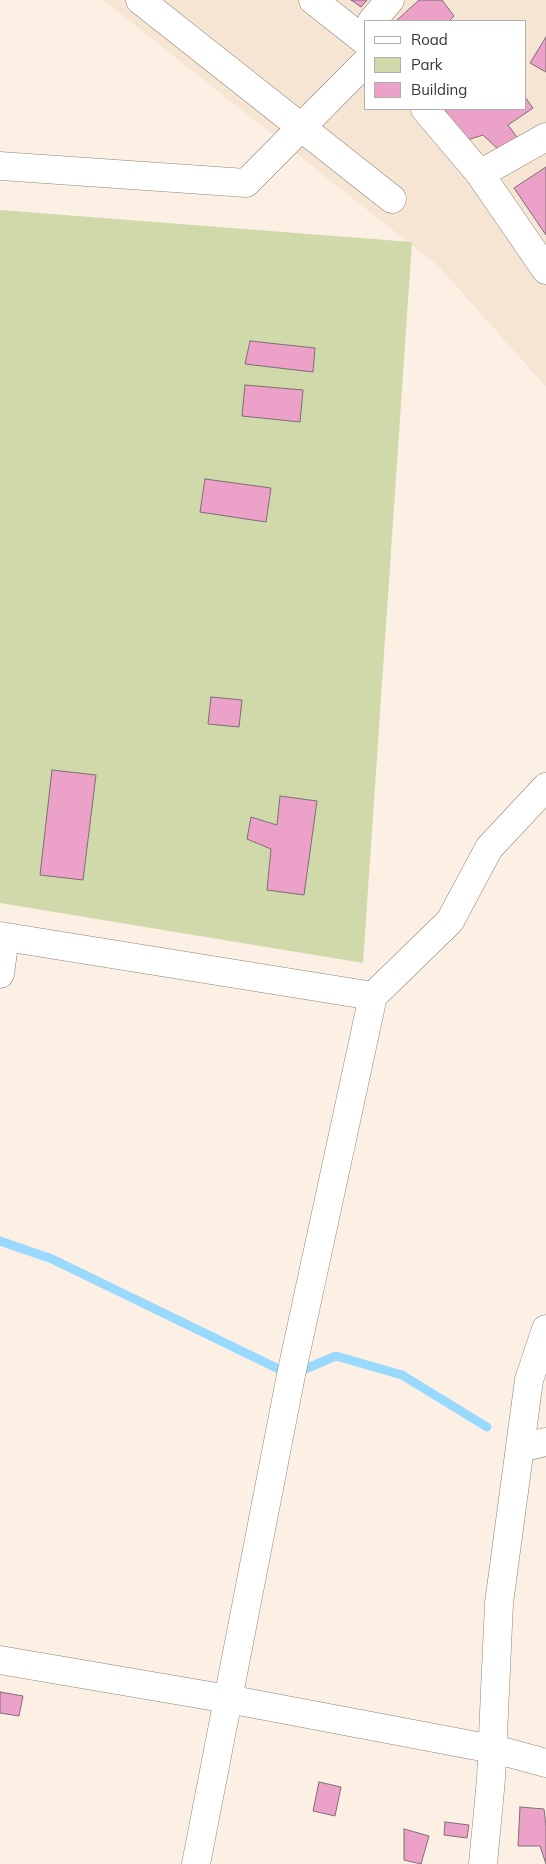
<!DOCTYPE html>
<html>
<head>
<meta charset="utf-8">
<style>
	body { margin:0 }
	#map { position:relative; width:546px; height:1864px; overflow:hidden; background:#fcf0e5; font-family:Mulish,sans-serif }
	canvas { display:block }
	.legend { position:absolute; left:364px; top:20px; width:162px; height:90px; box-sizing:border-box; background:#fff; border:1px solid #b0aeac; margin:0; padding:6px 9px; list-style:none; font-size:15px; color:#393530 }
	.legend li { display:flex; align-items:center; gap:10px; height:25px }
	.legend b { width:25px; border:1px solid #b0aeac }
</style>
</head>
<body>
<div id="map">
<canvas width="546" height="1864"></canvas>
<ul class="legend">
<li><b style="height:6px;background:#fff"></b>Road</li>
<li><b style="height:14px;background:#d0d9a9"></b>Park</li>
<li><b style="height:14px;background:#eca1c9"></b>Building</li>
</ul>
</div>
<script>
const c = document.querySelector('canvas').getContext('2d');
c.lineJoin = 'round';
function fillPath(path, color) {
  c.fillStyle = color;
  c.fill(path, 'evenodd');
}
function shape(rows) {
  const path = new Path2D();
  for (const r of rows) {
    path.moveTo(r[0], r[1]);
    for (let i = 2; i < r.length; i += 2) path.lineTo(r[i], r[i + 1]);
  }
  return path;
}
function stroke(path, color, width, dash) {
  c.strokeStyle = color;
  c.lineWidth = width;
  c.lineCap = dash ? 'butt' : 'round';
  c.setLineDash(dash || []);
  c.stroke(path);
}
fillPath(shape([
	[103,0,546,0,546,387,439,267],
	[365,21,525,21,525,109,365,109]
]), '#f7e5d4');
fillPath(shape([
	[0,210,412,242,363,963,0,903]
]), '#d0d9a9');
stroke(shape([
	[0,1241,52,1259,291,1375,336,1356,402,1375,487,1427]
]), '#9ad9fe', 9);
const building = shape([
	[351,0,367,0,361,7,351,0],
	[419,0,442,0,454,16,449,21,396,21,419,0],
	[546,37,546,72,530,63,546,37],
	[525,97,533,108,508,125,519,140,501,152,483,135,461,142,456,127,444,109,525,109,525,97],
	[546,167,546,235,514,188,546,167],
	[250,341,315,348,313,372,245,364,250,341],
	[245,385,303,390,300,422,242,416,245,385],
	[205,479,271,488,266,522,200,512,205,479],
	[211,697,242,700,239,727,208,724,211,697],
	[52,770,96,775,83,880,40,875,52,770],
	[280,796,317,801,304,895,267,890,271,849,247,839,251,817,277,825,280,796],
	[0,1692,23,1696,19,1716,0,1713,0,1692],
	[319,1782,341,1787,335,1816,313,1811,319,1782],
	[520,1807,544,1809,546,1826,546,1864,540,1846,518,1846,520,1807],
	[445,1822,469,1825,467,1838,444,1835,445,1822],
	[404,1829,429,1836,421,1864,404,1860,404,1829]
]);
fillPath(building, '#eca1c9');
stroke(building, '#7c6f75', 1);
const minor = shape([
	[140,0,392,199],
	[313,0,365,41],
	[372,21,390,0],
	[425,109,480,174,546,270],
	[0,166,246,183,365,63],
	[480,174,546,137],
	[0,936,373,996],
	[0,974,5,937],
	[520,1448,546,1442],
	[0,1660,228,1699,498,1750,546,1763],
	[196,1864,291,1375,373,996,450,921,489,848,546,787],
	[483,1864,491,1779,499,1603,529,1380,546,1329]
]);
stroke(minor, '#8e8479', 29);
stroke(minor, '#fff', 28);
</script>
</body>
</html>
